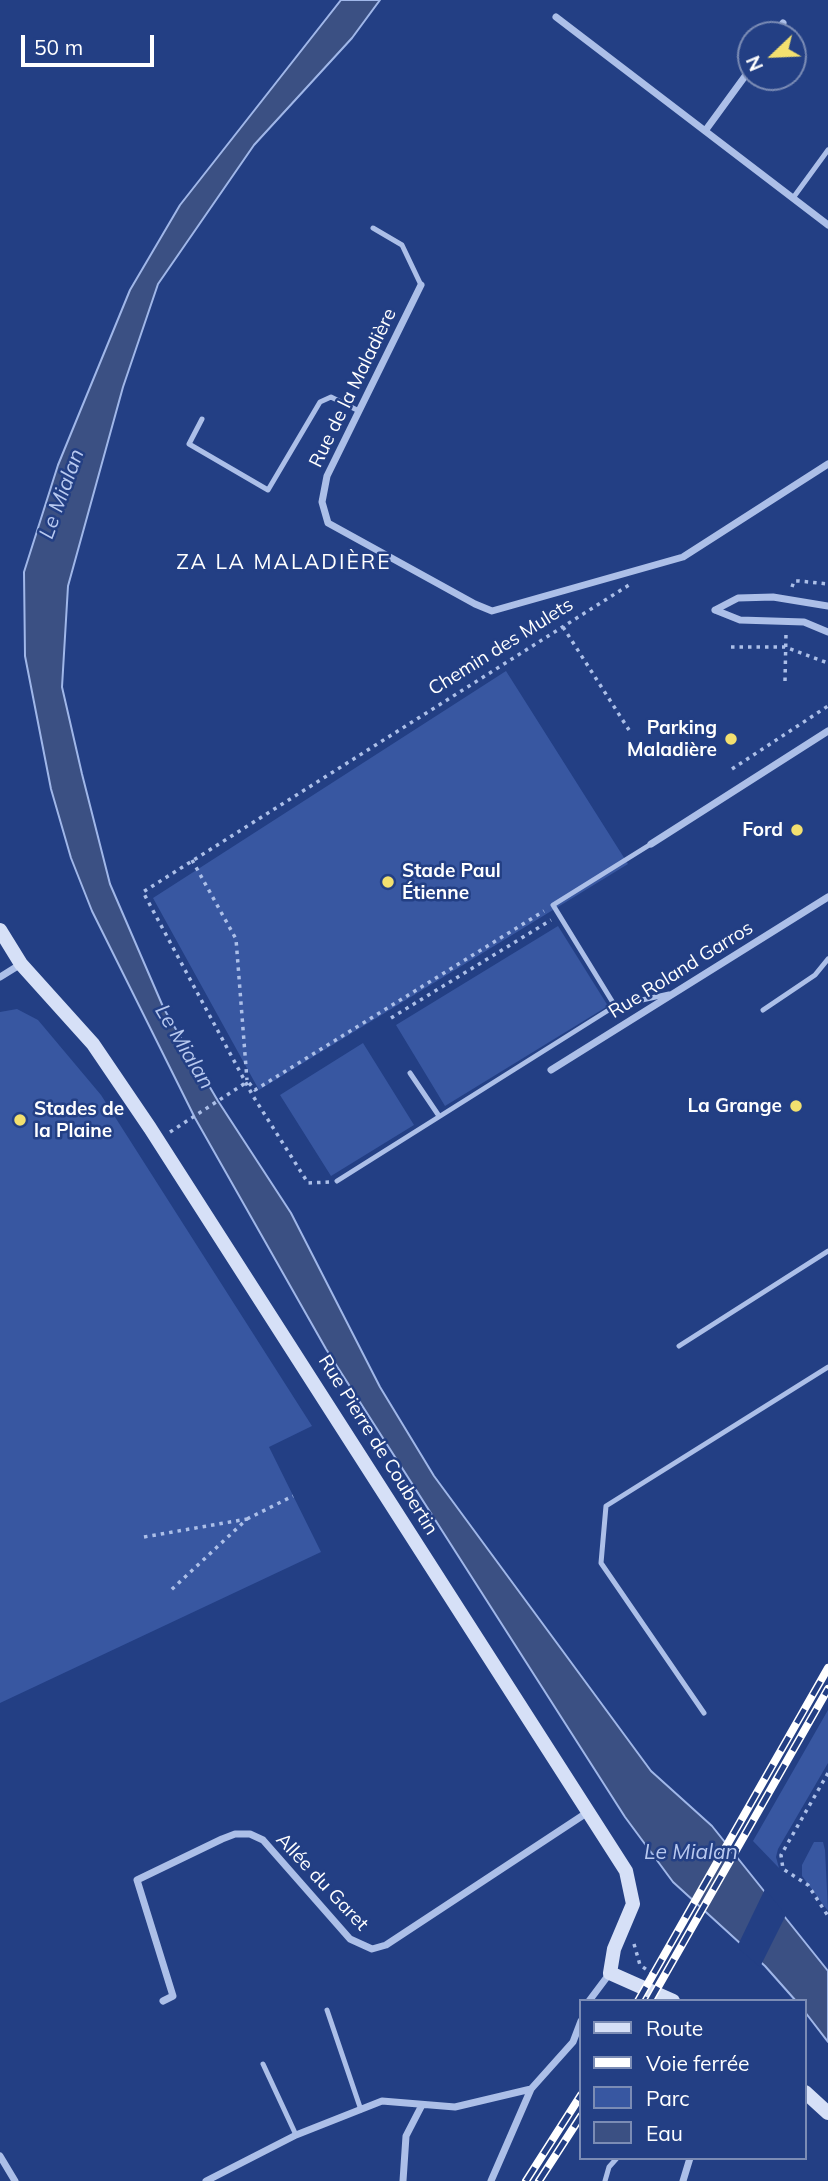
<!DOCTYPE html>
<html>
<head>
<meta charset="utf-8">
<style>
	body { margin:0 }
	#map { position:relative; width:828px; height:2181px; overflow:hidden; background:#233f84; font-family:Mulish,sans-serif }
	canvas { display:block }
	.legend { position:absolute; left:579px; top:1999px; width:228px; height:161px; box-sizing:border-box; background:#233f84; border:2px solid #7b8cb5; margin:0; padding:9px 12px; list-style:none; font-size:21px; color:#fff }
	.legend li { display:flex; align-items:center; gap:14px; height:35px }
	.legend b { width:35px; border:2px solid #7b8cb5 }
	.north { position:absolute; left:737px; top:21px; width:70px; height:70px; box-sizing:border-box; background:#233f84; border:2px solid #7b8cb5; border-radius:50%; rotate:247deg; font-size:19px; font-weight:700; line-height:28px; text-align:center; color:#fff }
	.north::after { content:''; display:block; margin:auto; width:24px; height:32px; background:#f3e06f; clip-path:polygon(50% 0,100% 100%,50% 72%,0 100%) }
	.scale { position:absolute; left:21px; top:35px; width:133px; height:32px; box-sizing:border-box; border:4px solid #fff; border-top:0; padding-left:9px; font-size:21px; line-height:24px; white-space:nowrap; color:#fff; -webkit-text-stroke:5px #233f84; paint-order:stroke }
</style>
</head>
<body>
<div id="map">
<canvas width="828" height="2181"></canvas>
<ul class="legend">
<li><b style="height:9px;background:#d6e0f7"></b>Route</li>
<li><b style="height:9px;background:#fff"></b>Voie ferrée</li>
<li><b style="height:19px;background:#3857a1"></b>Parc</li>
<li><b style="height:19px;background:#3b5083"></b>Eau</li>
</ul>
<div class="north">N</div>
<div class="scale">50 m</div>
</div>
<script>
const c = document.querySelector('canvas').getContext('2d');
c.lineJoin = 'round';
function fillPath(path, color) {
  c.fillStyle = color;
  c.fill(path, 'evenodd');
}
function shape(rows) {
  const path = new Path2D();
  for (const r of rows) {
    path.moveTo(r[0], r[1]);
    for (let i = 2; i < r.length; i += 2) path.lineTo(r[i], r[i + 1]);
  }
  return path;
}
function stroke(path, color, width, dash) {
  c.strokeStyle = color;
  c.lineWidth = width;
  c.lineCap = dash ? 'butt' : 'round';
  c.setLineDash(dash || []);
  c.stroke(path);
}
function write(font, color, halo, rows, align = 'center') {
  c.font = font + ' Mulish,sans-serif';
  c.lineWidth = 5;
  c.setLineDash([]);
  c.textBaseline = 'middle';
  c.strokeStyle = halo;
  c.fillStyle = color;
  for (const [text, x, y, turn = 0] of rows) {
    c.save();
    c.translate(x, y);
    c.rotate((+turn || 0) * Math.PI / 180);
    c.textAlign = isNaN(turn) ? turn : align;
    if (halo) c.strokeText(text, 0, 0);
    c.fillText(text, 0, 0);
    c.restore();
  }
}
fillPath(shape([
	[506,671,628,864,259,1090,153,898],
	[558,926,608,1006,445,1106,396,1025],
	[17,1009,38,1020,101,1095,312,1426,269,1447,321,1552,0,1703,0,1012],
	[363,1043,414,1125,331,1176,280,1095],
	[828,1710,828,1763,778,1849,776,1857,779,1868,753,1841],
	[814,1842,823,1842,825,1850,828,1911,802,1876,802,1865]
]), '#3857a1');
const water = shape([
	[341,0,380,0,352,38,254,145,158,284,123,387,68,586,62,687,82,774,110,884,164,1009,218,1101,291,1213,380,1387,434,1476,651,1771,712,1826,828,1971,828,2042,805,2012,805,2001,796,2001,765,1966,673,1882,625,1817,326,1349,195,1118,92,911,71,858,51,789,25,656,24,572,58,465,130,290,180,205,341,0]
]);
fillPath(water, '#3b5083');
stroke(water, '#a0b7e9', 2);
fillPath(shape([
	[765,1889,786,1915,760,1967,737,1947]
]), '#233f84');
stroke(shape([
	[792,587,794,581,799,581,828,584],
	[563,627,629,730],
	[731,647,785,647,828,663],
	[785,681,786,633],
	[732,769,828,706],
	[192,860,236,939,247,1080],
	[391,1018,551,920],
	[249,1083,255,1090,544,911],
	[170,1132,247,1082],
	[329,1182,308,1183,253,1096,143,892,629,585],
	[247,1519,293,1496],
	[144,1537,247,1519,169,1592],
	[828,1773,781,1855,783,1869,808,1885,828,1916],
	[634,1944,640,1965,653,1974]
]), '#acbfe8', 3.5, [3.5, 5]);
stroke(shape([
	[793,198,828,150],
	[373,228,402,245,421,285],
	[202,419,189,444,268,490,320,402,331,397,359,411],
	[615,1006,553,905,651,844],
	[763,1010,815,975,828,959],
	[410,1073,439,1116],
	[337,1181,615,1006,669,994],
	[679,1346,828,1251],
	[704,1713,601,1563,606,1506,828,1367],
	[327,2010,361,2110],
	[263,2064,296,2135],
	[605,2181,609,2167,617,2158]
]), '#acbfe8', 5);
stroke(shape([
	[556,17,828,225],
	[775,35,783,23],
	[705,131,751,68],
	[421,285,327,476,322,502,328,523,475,604,492,611,683,557,828,464],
	[715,610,740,620,804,622,828,632],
	[715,610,738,598,773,597,828,606],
	[651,844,828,731],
	[0,977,21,964],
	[551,1070,828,897],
	[163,2001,173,1996,137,1880,222,1839,235,1834,250,1834,263,1840,350,1939,372,1949,386,1945,588,1812],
	[589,2001,610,1973],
	[0,2156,15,2181],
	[206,2181,296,2135,382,2101,455,2107,531,2089,573,2042,581,2021],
	[403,2181,406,2136,422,2105],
	[491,2181,531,2089],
	[683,2181,690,2158]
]), '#acbfe8', 7);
stroke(shape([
	[0,930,21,964,93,1044,150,1128,626,1871,633,1904,614,1949,610,1973,673,2001],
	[805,2092,828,2113]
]), '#d6e0f7', 14);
const rail = shape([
	[638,2001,828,1668],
	[650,2001,828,1689],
	[526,2181,581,2095],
	[539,2181,581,2116]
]);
stroke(rail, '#fff', 8);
stroke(rail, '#233f84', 5, [16]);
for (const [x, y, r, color] of [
	[731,739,7,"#f3e06f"],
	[797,830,7,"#f3e06f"],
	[388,882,7,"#f3e06f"],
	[796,1106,7,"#f3e06f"],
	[20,1120,7,"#f3e06f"]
]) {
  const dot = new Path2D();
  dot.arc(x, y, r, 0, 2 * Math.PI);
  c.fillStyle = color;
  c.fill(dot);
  stroke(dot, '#233f84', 2.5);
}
write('19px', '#fff', '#233f84', [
	["Rue de la Maladière",353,388,-64],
	["Chemin des Mulets",501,647,-32],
	["Rue Roland Garros",681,970,-32],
	["Rue Pierre de Coubertin",378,1445,58],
	["Allée du Garet",322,1882,47]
]);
write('bold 19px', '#fff', '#233f84', [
	["Parking",717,728],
	["Maladière",717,750],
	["Ford",783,830],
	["Stade Paul",402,871,"left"],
	["Étienne",402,893,"left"],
	["La Grange",782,1106],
	["Stades de",34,1109,"left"],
	["la Plaine",34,1131,"left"]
], 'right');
write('italic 21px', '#b8c9f0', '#233f84', [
	["Le Mialan",62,494,-70],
	["Le Mialan",184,1047,59],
	["Le Mialan",691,1853]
]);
c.letterSpacing = '2px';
write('21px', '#fff', '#233f84', [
	["ZA LA MALADIÈRE",284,563]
]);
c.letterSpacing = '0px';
</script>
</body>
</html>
